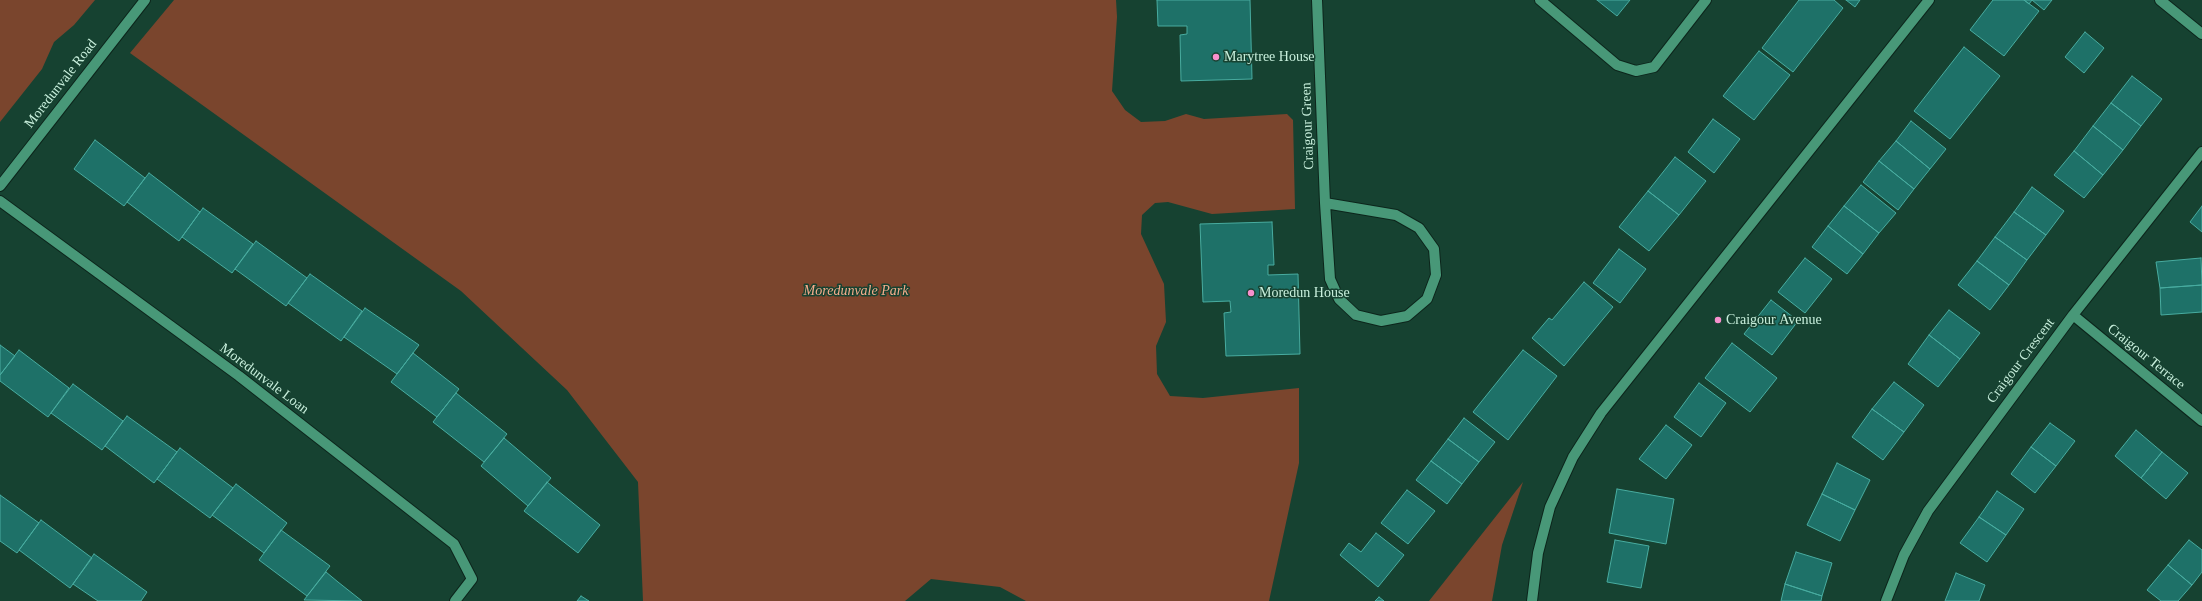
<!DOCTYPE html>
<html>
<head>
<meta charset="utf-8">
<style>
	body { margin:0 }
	canvas { display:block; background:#164231 }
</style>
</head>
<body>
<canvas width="2202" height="601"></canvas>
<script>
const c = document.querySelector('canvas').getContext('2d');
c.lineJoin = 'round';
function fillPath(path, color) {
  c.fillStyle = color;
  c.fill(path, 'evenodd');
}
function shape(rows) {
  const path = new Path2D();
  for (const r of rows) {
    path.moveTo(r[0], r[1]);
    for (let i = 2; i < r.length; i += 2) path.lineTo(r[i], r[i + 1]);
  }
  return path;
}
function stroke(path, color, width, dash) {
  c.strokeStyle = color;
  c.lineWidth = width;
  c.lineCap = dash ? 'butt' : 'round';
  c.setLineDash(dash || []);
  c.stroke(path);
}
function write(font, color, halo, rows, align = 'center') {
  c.font = font + ' Georgia,serif';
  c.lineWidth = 3;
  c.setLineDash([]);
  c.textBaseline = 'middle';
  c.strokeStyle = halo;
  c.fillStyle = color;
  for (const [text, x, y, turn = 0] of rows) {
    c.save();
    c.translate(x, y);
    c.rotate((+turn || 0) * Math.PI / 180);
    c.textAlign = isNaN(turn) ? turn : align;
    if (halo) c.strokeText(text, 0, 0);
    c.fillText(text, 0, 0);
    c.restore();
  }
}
fillPath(shape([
	[0,0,95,0,74,25,54,42,42,69,0,122],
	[174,0,1116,0,1117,17,1112,91,1125,110,1141,122,1165,121,1186,114,1204,119,1287,114,1293,120,1295,209,1212,214,1168,202,1155,203,1142,215,1141,234,1164,284,1166,322,1156,346,1157,374,1170,396,1203,398,1299,388,1299,463,1269,601,1026,601,1000,587,931,579,905,601,643,601,638,482,567,390,461,291,130,53],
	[1523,482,1502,545,1492,601,1429,601]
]), '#7a452d');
const building = shape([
	[1157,0,1250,0,1252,79,1181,81,1180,35,1187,34,1187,26,1158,26,1157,0],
	[1597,0,1630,0,1617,16,1597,0],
	[1799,0,1834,0,1843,8,1793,72,1762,48,1799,0],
	[1846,0,1860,0,1855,7,1846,0],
	[1993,0,2024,0,2039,11,2004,56,1970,30,1993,0],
	[2024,0,2052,0,2044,10,2032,0,2029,4,2024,0],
	[2085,32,2104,48,2084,73,2065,57,2085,32],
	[1964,47,2000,76,1950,139,1914,111,1964,47],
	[1759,51,1790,75,1754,120,1723,96,1759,51],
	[2132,76,2162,99,2141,126,2111,103,2132,76],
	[2111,103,2141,126,2123,150,2093,126,2111,103],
	[1713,119,1740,139,1714,173,1688,152,1713,119],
	[1911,121,1946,149,1930,169,1896,141,1911,121],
	[2093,126,2123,150,2103,175,2074,151,2093,126],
	[95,140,145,178,124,206,74,169,95,140],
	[1896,141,1930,169,1914,189,1879,161,1896,141],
	[2074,151,2103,175,2084,198,2054,175,2074,151],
	[1675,157,1706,181,1679,215,1648,191,1675,157],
	[1879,161,1914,189,1898,210,1863,182,1879,161],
	[149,173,200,212,179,241,127,202,149,173],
	[1861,185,1896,213,1879,233,1844,206,1861,185],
	[2032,187,2064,211,2046,235,2014,212,2032,187],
	[1648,191,1679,215,1649,251,1619,227,1648,191],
	[1844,206,1879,233,1863,254,1828,226,1844,206],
	[2202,206,2202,232,2190,222,2202,206],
	[203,208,253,244,232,273,182,237,203,208],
	[2014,212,2046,235,2027,260,1995,237,2014,212],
	[1272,222,1274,265,1268,265,1268,275,1298,274,1300,354,1226,356,1224,313,1231,312,1230,301,1203,302,1200,224,1272,222],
	[1828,226,1863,254,1847,274,1812,247,1828,226],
	[1995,237,2027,260,2009,285,1977,261,1995,237],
	[256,241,307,278,286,306,235,269,256,241],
	[1619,249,1646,269,1620,303,1593,283,1619,249],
	[1805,258,1832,279,1805,313,1778,292,1805,258],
	[2201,258,2202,285,2160,288,2156,262,2201,258],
	[1977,261,2009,285,1990,310,1958,285,1977,261],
	[310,274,362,311,341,341,288,303,310,274],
	[1584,282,1613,307,1564,366,1532,338,1549,318,1552,320,1584,282],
	[2202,285,2202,312,2161,315,2160,288,2202,285],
	[1771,300,1798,321,1772,355,1744,334,1771,300],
	[365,308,419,345,397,374,344,337,365,308],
	[1949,310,1980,333,1960,359,1929,335,1949,310],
	[1929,335,1960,359,1938,387,1908,364,1929,335],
	[1732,343,1777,378,1750,412,1705,378,1732,343],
	[0,345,15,356,0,375,0,345],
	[19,350,69,388,48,417,0,381,0,375,19,350],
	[1523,350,1557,376,1508,440,1473,412,1523,350],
	[413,353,459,389,437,417,391,382,413,353],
	[1894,382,1924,405,1904,432,1872,409,1894,382],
	[1699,383,1726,403,1701,437,1674,417,1699,383],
	[73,384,123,421,102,450,51,413,73,384],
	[456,393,507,434,484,462,433,422,456,393],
	[1872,409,1904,432,1883,460,1852,437,1872,409],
	[127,416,177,452,154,483,105,446,127,416],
	[1464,418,1495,442,1479,462,1448,439,1464,418],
	[2050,423,2075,441,2056,466,2031,447,2050,423],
	[1666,425,1692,445,1666,479,1639,459,1666,425],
	[2136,430,2162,452,2141,478,2115,456,2136,430],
	[504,438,551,478,528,506,481,466,504,438],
	[1448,439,1479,462,1462,484,1431,461,1448,439],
	[2031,447,2056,466,2035,493,2011,474,2031,447],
	[180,448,233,488,210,518,157,479,180,448],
	[2162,452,2188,473,2166,499,2141,478,2162,452],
	[1431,461,1462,484,1447,504,1416,480,1431,461],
	[1837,463,1870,480,1855,510,1822,494,1837,463],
	[547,482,600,525,578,553,524,511,547,482],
	[236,484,287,523,264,553,212,515,236,484],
	[1617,489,1674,499,1666,544,1609,533,1617,489],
	[1407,490,1435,511,1408,544,1381,523,1407,490],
	[1997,491,2024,509,2006,535,1979,517,1997,491],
	[1822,494,1855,510,1840,541,1807,525,1822,494],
	[0,495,39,523,17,553,0,541,0,495],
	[1979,517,2006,535,1987,562,1960,543,1979,517],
	[41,520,92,558,70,588,19,550,41,520],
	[281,530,330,566,307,596,259,560,281,530],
	[1376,533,1404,555,1378,587,1340,555,1349,543,1361,552,1376,533],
	[1615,540,1649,546,1641,588,1607,582,1615,540],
	[2189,540,2202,550,2202,572,2192,585,2168,565,2189,540],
	[1796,552,1832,563,1822,596,1785,584,1796,552],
	[94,554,147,592,141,601,98,601,73,584,94,554],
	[2168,565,2192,585,2178,601,2161,601,2147,590,2168,565],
	[326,572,338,582,362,601,304,600,326,572],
	[1956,573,1985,585,1979,601,1945,601,1956,573],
	[1785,584,1822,596,1821,601,1781,601,1785,584],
	[581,596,589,601,577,601,581,596],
	[1379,597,1384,601,1375,601,1379,597]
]);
fillPath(building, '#1e7168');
stroke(building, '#48aca0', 1);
const street = shape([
	[1317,0,1325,203],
	[1540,0,1617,65,1636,71,1654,67,1706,0],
	[2160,0,2202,34],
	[0,186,145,0],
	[0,201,239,376,454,544,472,579,455,601],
	[1325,203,1396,215,1419,228,1434,249,1436,275,1427,299,1407,316,1381,321,1356,315,1339,299,1330,279,1325,203],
	[2073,315,2202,421],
	[1532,601,1538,553,1550,507,1573,457,1601,413,1929,0],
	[1886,601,1904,555,1928,511,2073,315,2202,152]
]);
stroke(street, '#0c251b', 12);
stroke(street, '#489878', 10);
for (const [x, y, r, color] of [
	[1216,57,4,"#f790cd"],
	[1251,293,4,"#f790cd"],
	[1718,320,4,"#f790cd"]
]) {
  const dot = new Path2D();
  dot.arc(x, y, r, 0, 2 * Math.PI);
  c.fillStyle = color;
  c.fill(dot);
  stroke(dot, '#164231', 1.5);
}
write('14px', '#c8efdc', '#164231', [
	["Marytree House",1224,57],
	["Moredun House",1259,293],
	["Craigour Avenue",1726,320]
], 'left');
write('14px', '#c8efdc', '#164231', [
	["Moredunvale Road",61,84,-52],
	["Craigour Green",1308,126,-92],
	["Craigour Terrace",2146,357,39],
	["Craigour Crescent",2021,361,-53],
	["Moredunvale Loan",264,379,37]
]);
write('italic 14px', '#f4ac8c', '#164231', [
	["Moredunvale Park",856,291]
]);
</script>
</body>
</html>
